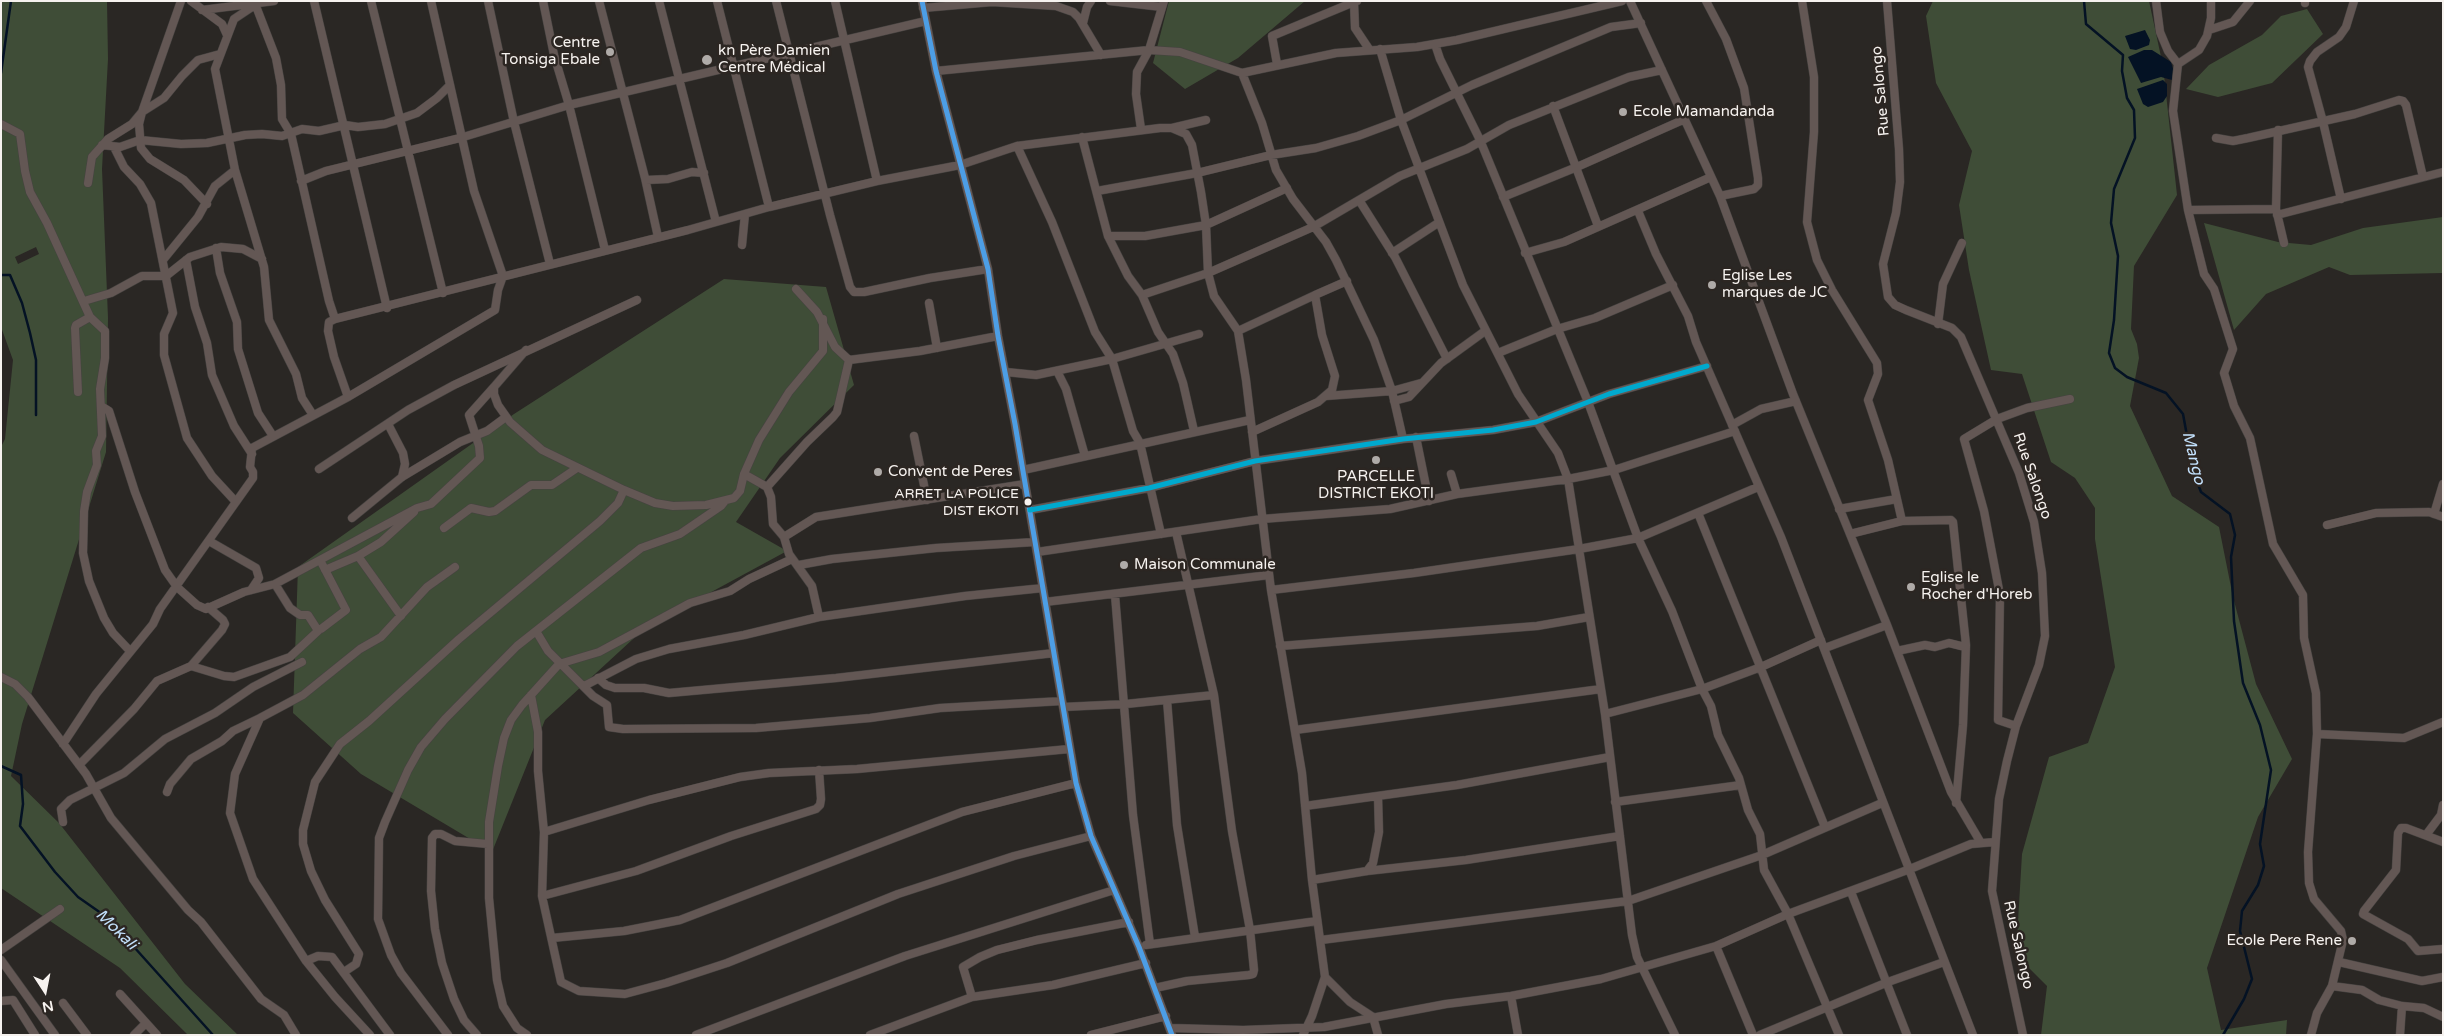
<!DOCTYPE html>
<html>
<head>
<meta charset="utf-8">
<style>
	body { margin:0 }
	#map { position:relative; width:2444px; height:1036px; overflow:hidden; background:#2a2724; font-family:"Varela Round",sans-serif }
	canvas { display:block }
	.frame { position:absolute; inset:0; border:2px solid #f6f2ef; pointer-events:none }
	.north { position:absolute; left:20px; top:966px; width:50px; height:50px; -webkit-text-stroke:4px #2c2622; paint-order:stroke; rotate:169deg; font-size:14px; font-weight:700; line-height:20px; text-align:center; color:#f6f2ef }
	.north::after { content:''; display:block; margin:auto; width:18px; height:22px; background:#f6f2ef; clip-path:polygon(50% 0,100% 100%,50% 72%,0 100%) }
</style>
</head>
<body>
<div id="map">
<canvas width="2444" height="1036"></canvas>
<div class="frame"></div>
<div class="north">N</div>
</div>
<script>
const c = document.querySelector('canvas').getContext('2d');
c.lineJoin = 'round';
function fillPath(path, color) {
  c.fillStyle = color;
  c.fill(path, 'evenodd');
}
function shape(rows) {
  const path = new Path2D();
  for (const r of rows) {
    path.moveTo(r[0], r[1]);
    for (let i = 2; i < r.length; i += 2) path.lineTo(r[i], r[i + 1]);
  }
  return path;
}
function stroke(path, color, width, dash) {
  c.strokeStyle = color;
  c.lineWidth = width;
  c.lineCap = dash ? 'butt' : 'round';
  c.setLineDash(dash || []);
  c.stroke(path);
}
function write(font, color, halo, rows, align = 'center') {
  c.font = font + ' "Varela Round",sans-serif';
  c.lineWidth = 5;
  c.setLineDash([]);
  c.textBaseline = 'middle';
  c.strokeStyle = halo;
  c.fillStyle = color;
  for (const [text, x, y, turn = 0] of rows) {
    c.save();
    c.translate(x, y);
    c.rotate((+turn || 0) * Math.PI / 180);
    c.textAlign = isNaN(turn) ? turn : align;
    if (halo) c.strokeText(text, 0, 0);
    c.fillText(text, 0, 0);
    c.restore();
  }
}
fillPath(shape([
	[1,1,107,1,108,59,102,169,108,318,106,452,22,724,11,776,59,823,185,984,238,1035,188,1035,120,968,1,888,1,447,5,439,13,360,1,327],
	[36,247,39,254,18,264,15,257],
	[1169,1,1305,1,1238,58,1185,89,1153,63],
	[1933,1,2149,1,2163,66,2177,195,2134,266,2131,329,2137,344,2139,358,2130,406,2172,496,2219,527,2233,597,2256,684,2292,759,2258,817,2207,968,2221,1030,2287,1020,2286,1035,2041,1035,2047,986,2016,955,2022,854,2049,757,2088,743,2115,667,2095,539,2095,508,2075,478,2051,462,2022,374,1991,370,1969,270,1959,205,1972,151,1936,83,1926,16],
	[2307,9,2323,34,2272,83,2218,97,2186,89,2209,65,2262,35,2281,16],
	[2443,217,2443,273,2350,275,2329,267,2266,294,2234,330,2204,223,2278,242,2311,245,2363,228],
	[724,279,826,287,854,385,780,458,736,522,787,551,645,628,545,720,492,852,361,774,293,713,298,567,514,414]
]), '#3f4d37');
fillPath(shape([
	[2145,30,2150,40,2149,45,2136,50,2130,49,2125,36],
	[2144,50,2152,50,2171,62,2173,69,2172,80,2161,77,2141,83,2128,57],
	[2163,80,2167,84,2167,96,2163,102,2148,107,2143,104,2137,89]
]), '#041224');
stroke(shape([
	[2084,1,2086,24,2123,55,2122,71,2127,98,2134,110,2135,138,2114,189,2111,223,2118,256,2114,320,2109,353,2115,368,2127,377,2166,393,2183,414,2194,474,2201,492,2230,514,2235,535,2231,557,2234,621,2243,683,2260,725,2271,770,2260,844,2264,866,2258,885,2242,911,2240,931,2252,979,2244,999,2223,1035],
	[1,73,11,1],
	[1,275,10,275,22,303,30,333,36,360,36,415],
	[1,766,21,775,23,804,20,826,55,872,78,897,108,918,213,1035]
]), '#041224', 2.5);
const minor = shape([
	[181,1,142,112,139,124,141,148,150,159,184,180,207,204],
	[191,1,222,24,227,35],
	[254,1,276,58,281,85,282,119,291,134,329,301,335,319],
	[314,1,387,308],
	[371,1,443,293],
	[488,1,514,122,550,264],
	[543,1,554,55,569,105,605,250],
	[599,1,645,178,658,237],
	[659,1,716,222],
	[717,1,769,207],
	[776,1,830,215,850,287,854,292,864,292,930,278,988,269],
	[835,1,877,181],
	[922,1,936,71,988,269,998,336,1015,424,1076,783,1091,836,1139,947,1172,1035],
	[1110,1,1162,7],
	[1357,1,1354,2,1355,28,1369,49],
	[1630,1,1720,196,1793,394,1887,625,1951,792,1981,843],
	[1706,1,1726,39,1744,88,1758,178,1758,185,1754,189,1720,196],
	[1802,1,1814,77,1814,132,1807,222,1817,260,1832,290,1877,363,1878,374,1868,400,1888,460,1902,521],
	[1887,1,1899,149,1900,182,1896,213,1883,264,1888,297,1895,305,1906,310,1952,328,1961,337,2019,473,2034,522,2042,573,2045,636,2039,665,2016,726,2007,761,1999,799,1992,891,2023,1035],
	[2156,1,2160,32,2168,51,2178,64,2173,111,2188,210,2204,274,2214,289,2233,349,2224,373,2234,406,2250,438,2273,544,2303,595,2304,638,2316,693,2317,734,2308,852,2309,883,2314,899,2341,931,2343,940,2332,986,2317,1013,2311,1035],
	[2305,3,2305,1],
	[923,8,992,2,1056,6,1073,12,1079,18,1101,55],
	[202,10,274,1],
	[1083,23,1087,7,1091,1],
	[2209,30,2233,22,2250,1],
	[1435,44,1440,59,1480,140,1588,402,1638,538,1672,611,1702,689,1711,706,1718,735,1739,778,1748,810,1760,834,1764,870,1788,914,1839,1035],
	[1380,49,1401,120,1463,285,1518,394,1558,453,1568,479,1605,714,1632,935,1637,957,1675,1035],
	[1277,64,1272,36,1354,2],
	[2178,64,2199,50,2207,36,2211,18,2211,1],
	[936,71,1149,50,1180,52,1242,73],
	[1553,106,1598,226],
	[1,124,20,134,25,171,30,192,47,223,90,317,105,331,105,358,100,389,102,436,96,451,97,465,87,492,84,511,83,553,89,581,104,618,113,633,130,651],
	[1172,128,1206,120],
	[1141,129,1136,94,1137,72,1149,50,1164,1],
	[2278,130,2276,209,2284,243],
	[1082,137,1108,236,1128,276,1142,295,1158,332,1173,354,1183,383,1194,431],
	[2216,138,2233,141,2248,138,2355,114,2399,100,2403,101,2406,105,2423,177],
	[102,145,120,147,140,140,181,144,207,143,245,135,262,134,282,136,302,129,319,131,345,125,358,127,385,124,417,113,437,98,450,85],
	[1017,146,1052,222,1095,332,1112,359,1133,431,1140,443,1161,534],
	[114,147,124,167,140,184,151,203,173,313,164,334,164,355,187,438,212,476,236,502],
	[235,170,264,267,269,320,296,374,302,398,313,415],
	[646,180,668,179,692,172,704,173],
	[301,181,326,171,460,138,569,105,926,21],
	[88,183,92,157,108,139,132,124,142,112,164,98,182,76,198,60,220,54],
	[1097,191,1197,173,1271,155,1316,148,1358,136,1401,120,1472,85,1611,27,1641,23],
	[1503,197,1577,167,1685,119],
	[2341,199,2323,122,2308,67,2310,61,2317,52,2339,37,2346,27,2354,1],
	[1359,200,1395,257,1447,359],
	[2188,210,2276,209],
	[1638,211,1656,254,1688,316,1696,342,1781,537,1973,1035],
	[2277,215,2443,172],
	[1108,236,1145,236,1206,225,1287,188],
	[742,245,745,214],
	[216,248,220,273,237,322,238,349,258,413,273,436],
	[1392,253,1438,223],
	[1525,253,1564,242,1711,177],
	[163,260,198,217,215,186,235,170,215,69,234,19,255,5],
	[186,260,195,307,207,343,212,375,234,426,252,454],
	[796,289,817,312,835,347,849,360],
	[1142,295,1208,273,1313,227,1400,176,1467,149,1509,125,1629,77,1662,70],
	[84,301,111,293,142,276,166,276,190,257,221,247,243,249,262,259],
	[929,303,937,348],
	[823,319,823,351,789,392,759,440,744,474,767,487,771,497,773,524,784,537,816,517,1025,484],
	[1938,324,1943,284,1962,243],
	[1238,331,1315,295],
	[526,350,494,387,494,394,498,405,510,422,542,450,624,490,655,503,673,506,706,505,734,498,740,491,744,474],
	[1498,353,1557,329,1595,318,1673,285],
	[1057,371,1066,389,1085,456],
	[1006,372,1036,375,1112,359,1199,334],
	[78,392,75,328,76,325,90,317],
	[1326,396,1392,391,1421,383],
	[348,397,334,357,328,331,329,322,335,319,688,230,769,207,877,181,960,165,1017,146,1160,128,1172,128,1186,134,1192,145,1201,192,1206,225,1208,273,1214,296,1238,331,1246,380,1271,590,1302,773,1312,880,1325,977,1312,1016,1303,1035],
	[1394,401,1409,397,1441,363,1485,331],
	[101,406,109,411,135,492,165,570,177,587,197,605,206,609,244,592,275,584,417,508,431,504,480,458,479,446,469,415,494,387],
	[388,424,403,453,405,464,402,477],
	[1732,425,1761,409,1796,401],
	[1252,432,1318,402,1332,390,1335,376,1322,335,1315,295,1347,281],
	[914,436,927,500],
	[1416,437,1429,501],
	[1403,439,1392,391,1374,340,1336,260,1326,242,1293,199,1276,170,1262,123,1242,73,1336,53,1417,47,1457,40,1622,1],
	[319,469,408,410,454,385,637,300],
	[1023,470,1250,420],
	[1451,474,1457,494],
	[767,487,807,442,833,417,837,412,849,360,920,351,998,336],
	[1839,509,1897,499],
	[1030,510,1149,488,1255,461,1403,439,1493,430,1536,422,1609,394,1707,366],
	[1698,513,1825,827],
	[2434,514,2443,484],
	[352,518,402,477,460,442,487,431,506,417],
	[2327,525,2376,513,2429,512,2443,517],
	[444,528,471,508,489,512,495,511,531,485,552,485,577,468],
	[1850,534,1902,521,1951,520,1953,522,1966,645,1963,725,1956,803],
	[784,537,789,554,812,586,819,617],
	[209,541,256,568,259,578,251,590],
	[1037,552,1262,519,1390,509,1457,494,1568,479,1614,470,1735,431],
	[358,556,401,616],
	[799,565,832,559,936,548,1035,542],
	[325,570,358,556,381,542,414,512],
	[275,584,290,608,300,615,308,615,317,629,321,629,346,610,320,560],
	[1271,590,1414,573,1579,549,1638,538,1758,487],
	[1115,595,1133,815,1150,944],
	[1045,602,1269,575],
	[536,631,548,651,593,696,607,705,609,727,623,729,756,728,870,718,940,708,1062,701],
	[1280,646,1537,626,1589,617],
	[1825,648,1887,625],
	[1897,651,1925,645,1935,647,1949,643,1965,647],
	[191,666,224,676,234,677,290,657,319,630],
	[1,677,15,684,28,697,86,774,111,818,188,910,201,922,261,999,284,1015,296,1035],
	[598,678,606,685,615,688,644,688,669,693,836,678,1054,653],
	[584,686,636,659,669,649,744,635,819,617,965,596,1043,588],
	[531,695,538,732,538,771,544,832,542,896,561,982,579,991,625,994,666,983,727,963,898,894,1014,856,1091,836],
	[1167,700,1177,825,1195,937],
	[1063,707,1126,704,1214,695],
	[1605,714,1702,689,1761,667,1821,640],
	[2016,726,1998,720,2000,595,1984,511,1964,439,1997,419,2027,408,2070,399],
	[1295,730,1601,689],
	[2317,734,2404,738,2443,722],
	[63,744,96,694,153,624,160,609,253,478,253,472,250,467,252,448,348,397,495,310,498,290,503,276,474,191,431,1],
	[79,765,134,709,157,681,191,666,222,630,225,624,223,620,208,607],
	[167,792,170,784,191,759,222,741,233,731,260,718],
	[1615,802,1741,785],
	[1305,806,1457,785,1610,757],
	[63,822,61,809,70,800,124,773,165,739,215,713,253,687,302,662],
	[544,832,649,800,740,777,769,773,857,769,1069,749],
	[2426,835,2441,815,2443,805],
	[2443,842,2406,828,2401,828,2398,833,2396,870,2364,911,2363,914,2408,939,2418,951,2443,949],
	[1367,871,1373,863,1379,832,1378,796],
	[1312,880,1367,871,1466,860,1620,836],
	[1851,892,1907,1035],
	[542,896,636,871,731,836,816,809,820,805,821,799,819,770],
	[552,938,624,931,680,920,962,812,1076,783],
	[1321,940,1628,901,1762,855,1882,803],
	[1146,945,1317,921],
	[1716,946,1753,1035],
	[1,950,60,909],
	[1,960,55,1035],
	[306,961,318,956,332,957,390,1035],
	[2339,962,2422,981,2443,977],
	[344,972,356,964,359,954,325,900,311,871,303,844,303,830,315,782,340,744,369,721,459,639,600,521,618,503,624,490],
	[1325,977,1350,1002,1373,1017,1378,1035],
	[2332,986,2362,990,2379,1000,2402,1006,2424,1008,2443,1017],
	[1155,988,1187,981,1249,975,1253,974,1254,970,1250,930,1232,831,1214,695,1176,532],
	[120,994,157,1035],
	[1511,996,1518,1035],
	[972,997,963,967,980,957,997,950,1037,940,1129,922],
	[1,1001,13,1000,35,1035],
	[63,1003,87,1035],
	[1170,1028,1243,1030,1324,1027,1446,1004,1511,996,1601,979,1716,946,1788,914,1910,869,1971,844,1995,842],
	[134,1035,146,1023],
	[370,1035,335,997,306,961,253,879,230,813,235,774,260,718,303,695,360,649,381,637,427,587,455,567],
	[448,1035,401,973,391,955,378,919,379,838,385,822,408,770,421,747,445,719,517,646,641,548,680,534,721,506,725,501],
	[477,1035,464,1020,454,999,442,963,435,929,431,891,432,838,435,834,441,834,455,841,488,844],
	[527,1035,517,1028,503,1006,497,980,489,898,489,822,498,766,504,738,511,720,522,705,559,664,599,652,690,603,730,591,749,579,792,559],
	[696,1035,905,956,1114,890],
	[870,1035,972,997,1053,985,1146,963],
	[1091,1035,1166,1016],
	[1760,1035,1888,982,1944,962],
	[2400,1035,2402,1006]
]);
stroke(minor, '#464341', 9);
stroke(minor, '#635754', 8);
stroke(shape([
	[922,1,936,71,988,269,998,336,1015,424,1076,783,1091,836,1139,947,1172,1035]
]), '#4d9ee5', 5);
stroke(shape([
	[1030,510,1149,488,1255,461,1403,439,1493,430,1536,422,1609,394,1707,366]
]), '#00a9ce', 5);
for (const [x, y, r, color] of [
	[610,52,5,"#afaba8"],
	[707,60,6,"#afaba8"],
	[1623,112,5,"#afaba8"],
	[1712,285,5,"#afaba8"],
	[1376,460,5,"#afaba8"],
	[878,472,5,"#afaba8"],
	[1028,502,4.5,"#f6f2ef"],
	[1124,565,5,"#afaba8"],
	[1911,587,5,"#afaba8"],
	[2352,941,5,"#afaba8"]
]) {
  const dot = new Path2D();
  dot.arc(x, y, r, 0, 2 * Math.PI);
  c.fillStyle = color;
  c.fill(dot);
  stroke(dot, '#2c2622', 2);
}
write('14px', '#f6f2ef', '#2c2622', [
	["ARRET LA POLICE",1019,494],
	["DIST EKOTI",1019,511]
], 'right');
write('15px', '#f6f2ef', '#2c2622', [
	["Centre",600,43,"right"],
	["Tonsiga Ebale",600,60,"right"],
	["kn Père Damien",718,51],
	["Centre Médical",718,68],
	["Ecole Mamandanda",1633,112],
	["Eglise Les",1722,276],
	["marques de JC",1722,293],
	["Convent de Peres",888,472],
	["PARCELLE",1376,477,"center"],
	["DISTRICT EKOTI",1376,494,"center"],
	["Maison Communale",1134,565],
	["Eglise le",1921,578],
	["Rocher d'Horeb",1921,595],
	["Ecole Pere Rene",2342,941,"right"]
], 'left');
write('15px', '#f6f2ef', '#2c2622', [
	["Rue Salongo",1881,91,-95],
	["Rue Salongo",2032,476,71],
	["Rue Salongo",2018,945,77]
]);
write('italic 16px', '#c3e1fc', '#2c2622', [
	["Mango",2193,458,76],
	["Mokali",116,930,44]
]);
</script>
</body>
</html>
